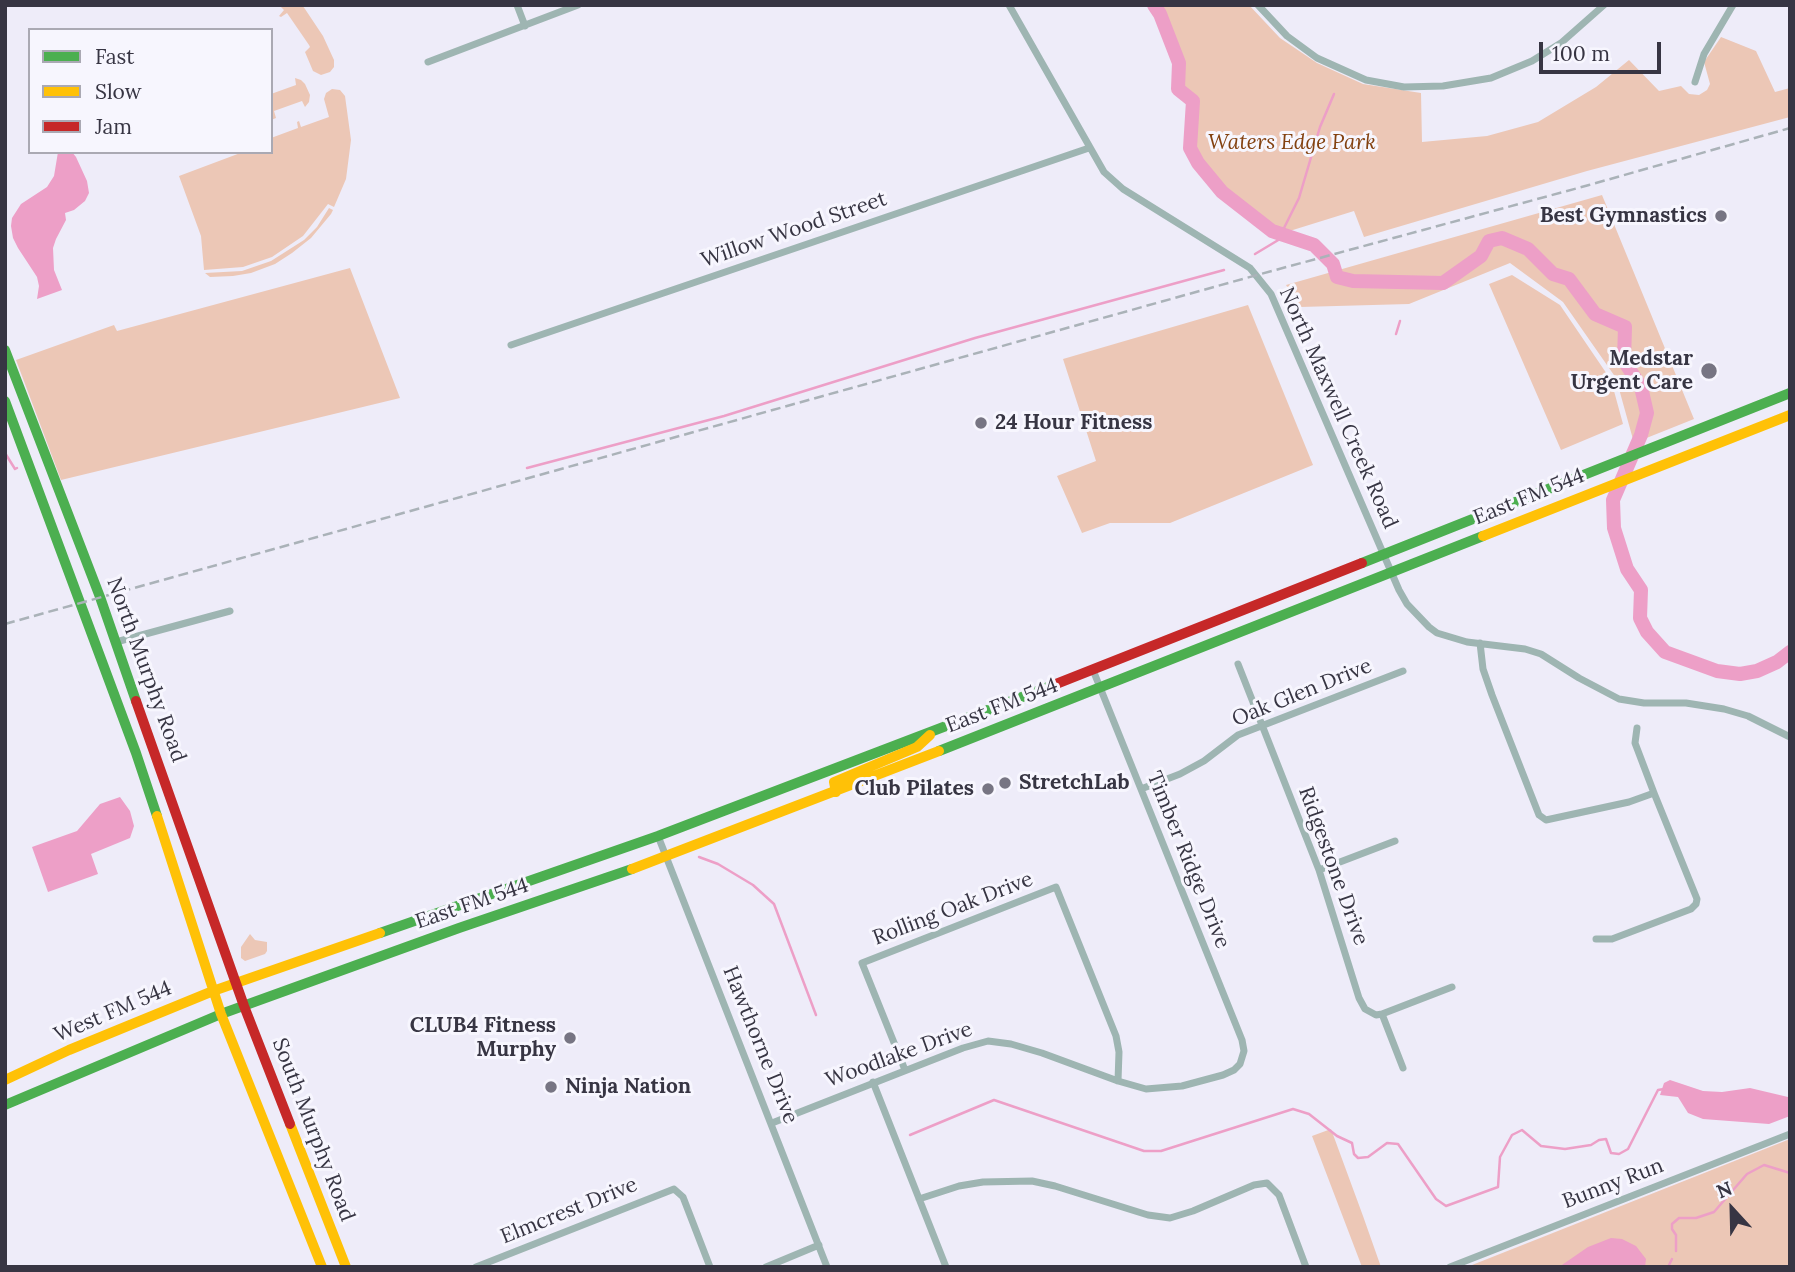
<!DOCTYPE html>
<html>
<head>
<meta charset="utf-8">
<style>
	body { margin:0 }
	#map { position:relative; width:1795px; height:1272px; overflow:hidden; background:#eeecf9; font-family:Lora,serif }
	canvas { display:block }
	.frame { position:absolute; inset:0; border:7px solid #373543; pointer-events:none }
	.legend { position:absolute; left:28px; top:28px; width:245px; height:126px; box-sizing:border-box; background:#f7f6fe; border:2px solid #aaa9b3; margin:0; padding:9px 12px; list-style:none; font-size:21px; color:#373543 }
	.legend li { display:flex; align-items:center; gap:14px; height:35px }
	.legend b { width:35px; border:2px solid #aaa9b3 }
	.north { position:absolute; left:1697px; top:1174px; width:70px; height:70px; -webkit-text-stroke:5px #f7f6fe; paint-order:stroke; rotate:338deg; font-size:19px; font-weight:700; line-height:28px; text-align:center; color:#373543 }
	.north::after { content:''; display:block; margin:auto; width:24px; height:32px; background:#373543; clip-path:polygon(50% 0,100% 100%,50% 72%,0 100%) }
	.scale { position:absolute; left:1539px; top:42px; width:122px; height:32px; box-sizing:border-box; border:4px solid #373543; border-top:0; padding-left:9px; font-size:21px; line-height:24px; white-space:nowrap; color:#373543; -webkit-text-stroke:5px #f7f6fe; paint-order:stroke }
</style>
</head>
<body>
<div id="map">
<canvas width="1795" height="1272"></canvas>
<div class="frame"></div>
<ul class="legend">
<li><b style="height:9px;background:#4caf50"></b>Fast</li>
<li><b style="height:9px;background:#ffc107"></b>Slow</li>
<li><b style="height:9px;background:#c62828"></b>Jam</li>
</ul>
<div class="north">N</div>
<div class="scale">100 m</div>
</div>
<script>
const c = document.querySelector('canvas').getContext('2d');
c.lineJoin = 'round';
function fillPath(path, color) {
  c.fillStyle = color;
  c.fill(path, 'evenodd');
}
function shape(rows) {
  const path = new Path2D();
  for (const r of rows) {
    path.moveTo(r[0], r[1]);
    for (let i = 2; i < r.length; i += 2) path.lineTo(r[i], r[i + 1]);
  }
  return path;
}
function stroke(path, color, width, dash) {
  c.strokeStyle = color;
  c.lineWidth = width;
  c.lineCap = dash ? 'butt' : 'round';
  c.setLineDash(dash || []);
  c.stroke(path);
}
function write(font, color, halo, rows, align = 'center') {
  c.font = font + ' Lora,serif';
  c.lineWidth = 6;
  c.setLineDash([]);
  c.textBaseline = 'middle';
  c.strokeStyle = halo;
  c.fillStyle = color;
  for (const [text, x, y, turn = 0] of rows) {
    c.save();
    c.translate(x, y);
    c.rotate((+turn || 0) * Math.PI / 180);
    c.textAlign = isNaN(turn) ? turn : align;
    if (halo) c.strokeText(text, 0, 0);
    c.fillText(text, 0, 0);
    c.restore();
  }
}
fillPath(shape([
	[279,5,302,5,305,9,323,36,334,60,334,67,330,72,321,75,313,71,305,52,310,47,309,45,287,13,281,17,279,16,284,10],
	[1154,5,1249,5,1280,38,1317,63,1363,84,1421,93,1422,142,1487,136,1538,122,1596,87,1629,60,1659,91,1681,86,1689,94,1699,95,1707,90,1710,84,1704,62,1721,37,1756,51,1775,92,1790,88,1790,117,1587,171,1364,237,1354,211,1280,234,1272,231,1222,192,1198,163,1190,148,1193,101,1178,89,1179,63,1160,14],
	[295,78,301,80,305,84,310,95,309,102,305,107,302,101,274,111,276,118,271,120,271,94,296,85],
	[332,89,340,90,345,96,351,140,346,179,334,207,328,204,303,236,272,257,243,267,204,270,201,236,179,176,243,152,271,152,271,138,298,128,297,122,299,121,301,127,329,117,324,99,326,93],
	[1602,195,1694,419,1634,443,1616,378,1563,302,1510,263,1409,304,1300,307,1286,285],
	[329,208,333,210,331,214,311,238,292,253,275,264,251,273,233,276,210,277,205,273,242,271,271,261,304,240,317,227],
	[350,268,400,398,61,480,16,360,114,325,117,331],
	[1512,275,1560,305,1611,380,1623,424,1561,450,1489,284],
	[1248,305,1313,465,1170,523,1110,523,1082,533,1057,476,1096,461,1063,359],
	[250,934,255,940,267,942,267,951,265,954,245,961,241,958,241,947],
	[1331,1129,1363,1216,1381,1267,1362,1267,1312,1136],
	[1790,1139,1790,1267,1467,1267]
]), '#ecc7b6');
fillPath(shape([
	[58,152,72,152,76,157,87,181,89,193,85,201,74,210,65,213,66,220,56,239,53,248,54,270,62,290,37,299,39,286,37,277,18,248,13,238,11,226,12,218,21,204,47,187,54,176],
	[120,797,130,811,134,826,130,838,91,854,98,874,48,892,32,847,77,831,100,804],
	[1670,1080,1703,1091,1722,1092,1750,1088,1788,1097,1790,1116,1769,1124,1703,1119,1688,1113,1678,1097,1660,1095,1664,1083],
	[1611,1238,1622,1239,1636,1246,1646,1259,1645,1267,1559,1267,1588,1247]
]), '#ed9fc7');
stroke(shape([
	[1255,254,1285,236,1284,228,1299,198,1320,127,1334,94],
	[1396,334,1400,321],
	[5,453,15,469,17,468],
	[527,468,724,416,975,338,1224,270],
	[699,857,718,864,753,885,774,904,816,1015],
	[910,1135,994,1100,1144,1151,1161,1151,1293,1109,1309,1114,1337,1136,1352,1143,1354,1154,1358,1158,1368,1157,1387,1143,1398,1144,1436,1199,1446,1206,1498,1187,1500,1157,1512,1135,1522,1130,1541,1146,1565,1149,1591,1145,1599,1140,1606,1139,1611,1153,1619,1154,1628,1149,1658,1090,1664,1089],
	[1676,1251,1676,1235,1672,1229,1672,1224,1679,1218,1696,1218,1714,1212,1747,1174,1764,1165,1790,1173],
	[1668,1267,1672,1259]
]), '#ed9fc7', 2.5);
stroke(shape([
	[1154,5,1160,14,1179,63,1178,89,1193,101,1190,148,1198,163,1222,192,1272,231,1314,245,1333,264,1337,277,1353,281,1443,283,1481,256,1489,241,1502,238,1528,249,1553,274,1569,279,1595,314,1625,327,1624,361,1641,387,1647,413,1641,435,1613,500,1614,528,1627,569,1641,590,1640,618,1647,632,1665,652,1717,671,1740,674,1757,671,1777,662,1790,652]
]), '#ed9fc7', 14);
stroke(shape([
	[517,5,525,26],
	[1009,5,1104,172,1123,189,1250,268,1271,294,1399,590,1407,604,1429,627,1437,633,1467,642,1525,649,1541,654,1579,678,1619,699,1644,703,1686,703,1724,709,1748,716,1790,737],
	[1258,5,1287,36,1317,58,1366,80,1404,87,1443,86,1491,78,1532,61,1561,43,1604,5],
	[428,62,578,5],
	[1695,82,1704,54,1733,5],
	[511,345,1089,148],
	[116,642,230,611],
	[1480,643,1483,669,1492,695,1539,815,1546,820,1629,802,1654,793,1635,743,1637,728],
	[1238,664,1319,870,1359,998,1365,1009,1376,1015,1382,1014,1452,987],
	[1141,789,1180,774,1204,761,1238,735,1403,671],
	[658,836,827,1267],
	[1319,870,1395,841],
	[1596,939,1612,939,1691,909,1696,904,1697,899,1654,793],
	[1382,1014,1403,1068],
	[905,1070,862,963,1056,887,1116,1036,1119,1052,1118,1081],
	[873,1082,946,1267],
	[772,1123,963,1048,988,1041,1011,1044,1042,1053,1118,1081,1146,1089,1182,1086,1223,1075,1234,1070,1240,1064,1244,1051,1242,1040,1093,670],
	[919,1199,959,1186,983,1182,1032,1181,1055,1186,1148,1215,1170,1218,1193,1211,1254,1185,1267,1183,1279,1195,1306,1267],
	[476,1267,674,1189,683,1197,710,1267],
	[766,1267,819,1245],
	[1450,1267,1790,1134]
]), '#9eb5b2', 7);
stroke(shape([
	[5,350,100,597,136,701],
	[5,401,136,753,157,816],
	[1362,563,1790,393],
	[939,751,1483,536],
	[380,933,658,836,1056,684],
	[5,1105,221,1014,459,928,632,869]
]), '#4caf50', 10);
stroke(shape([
	[1483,536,1790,415],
	[836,792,834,782,917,747,930,735],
	[157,816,221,1014,322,1267],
	[632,869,939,751],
	[5,1080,69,1050,213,991,380,933],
	[290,1124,346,1267]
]), '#ffc107', 10);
stroke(shape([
	[1056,684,1362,563],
	[136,701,244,1006,290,1124]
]), '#c62828', 10);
stroke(shape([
	[5,624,1257,275,1589,185,1790,128]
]), '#aab2b8', 2.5, [10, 5]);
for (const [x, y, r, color] of [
	[1721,216,7,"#777583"],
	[1709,371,9,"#777583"],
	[981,423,7,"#777583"],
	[1005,783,7,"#777583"],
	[988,789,7,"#777583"],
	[570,1038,7,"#777583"],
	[551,1087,7,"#777583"]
]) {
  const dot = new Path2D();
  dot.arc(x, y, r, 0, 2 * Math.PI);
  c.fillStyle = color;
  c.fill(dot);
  stroke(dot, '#f7f6fe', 2.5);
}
write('italic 21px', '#834110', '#f7f6fe', [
	["Waters Edge Park",1292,143]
]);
write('bold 21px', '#373543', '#f7f6fe', [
	["Best Gymnastics",1707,216],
	["Medstar",1693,359],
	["Urgent Care",1693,383],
	["24 Hour Fitness",995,423,"left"],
	["StretchLab",1019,783,"left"],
	["Club Pilates",974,789],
	["CLUB4 Fitness",556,1026],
	["Murphy",556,1050],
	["Ninja Nation",565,1087,"left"]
], 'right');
write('21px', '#373543', '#f7f6fe', [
	["Willow Wood Street",794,230,-19],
	["North Maxwell Creek Road",1338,408,66],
	["East FM 544",1529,497,-22],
	["North Murphy Road",146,670,70],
	["Oak Glen Drive",1302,693,-22],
	["East FM 544",1002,706,-21],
	["Timber Ridge Drive",1188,860,68],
	["Ridgestone Drive",1333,866,70],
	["East FM 544",472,904,-19],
	["Rolling Oak Drive",953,909,-21],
	["West FM 544",113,1012,-23],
	["Hawthorne Drive",760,1045,68],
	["Woodlake Drive",899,1055,-20],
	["South Murphy Road",313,1130,69],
	["Bunny Run",1613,1184,-21],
	["Elmcrest Drive",569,1211,-22]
]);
</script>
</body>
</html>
